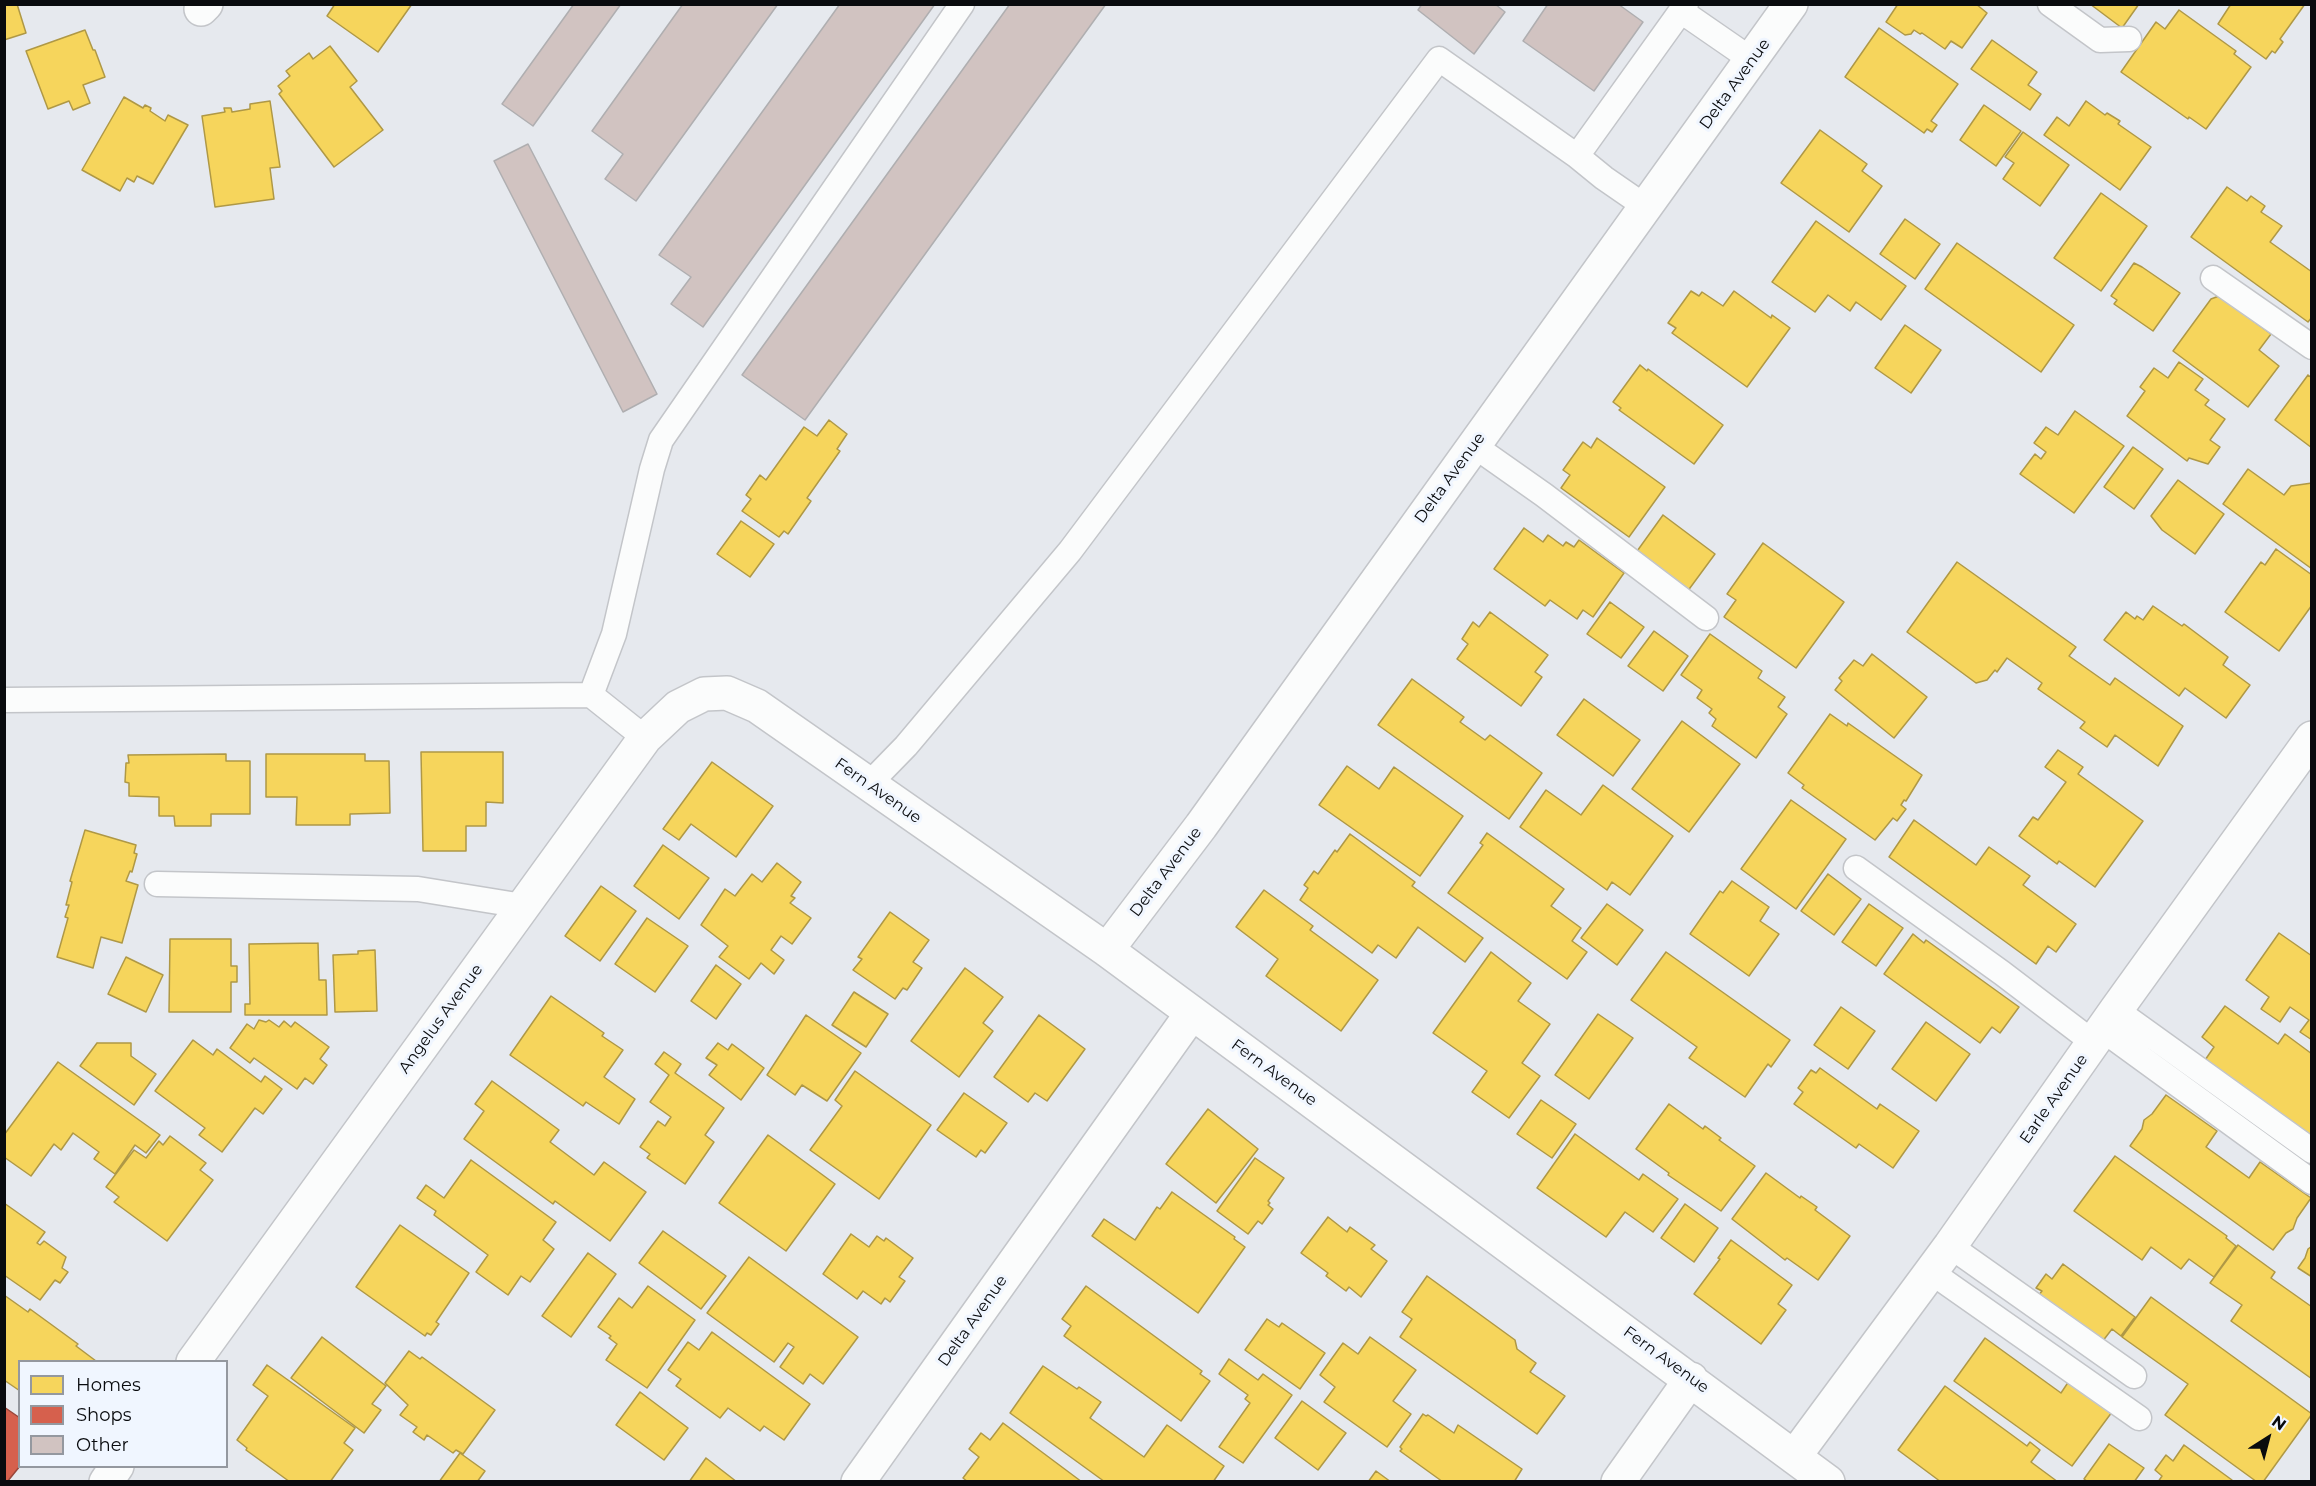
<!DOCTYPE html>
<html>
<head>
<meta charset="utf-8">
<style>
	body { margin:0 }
	#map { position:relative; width:2316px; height:1486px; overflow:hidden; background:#e6e9ee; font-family:Montserrat,sans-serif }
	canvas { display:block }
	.frame { position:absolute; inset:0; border:6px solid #090b0e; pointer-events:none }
	.legend { position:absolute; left:18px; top:1360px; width:210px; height:108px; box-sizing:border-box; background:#f0f6ff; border:2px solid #94989f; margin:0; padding:8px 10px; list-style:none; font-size:18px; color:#090b0e }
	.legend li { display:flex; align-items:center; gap:12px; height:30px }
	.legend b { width:30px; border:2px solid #94989f }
	.north { position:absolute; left:2238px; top:1408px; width:60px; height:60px; -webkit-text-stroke:4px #f0f6ff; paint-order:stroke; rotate:36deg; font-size:16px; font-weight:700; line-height:24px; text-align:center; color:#090b0e }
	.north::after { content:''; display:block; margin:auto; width:21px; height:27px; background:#090b0e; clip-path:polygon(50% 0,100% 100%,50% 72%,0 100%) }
</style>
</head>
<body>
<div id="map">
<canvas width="2316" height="1486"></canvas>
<div class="frame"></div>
<ul class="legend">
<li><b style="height:16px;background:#f6d55c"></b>Homes</li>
<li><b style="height:16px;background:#d6604d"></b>Shops</li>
<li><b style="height:16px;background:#d1c3c1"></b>Other</li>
</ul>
<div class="north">N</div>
</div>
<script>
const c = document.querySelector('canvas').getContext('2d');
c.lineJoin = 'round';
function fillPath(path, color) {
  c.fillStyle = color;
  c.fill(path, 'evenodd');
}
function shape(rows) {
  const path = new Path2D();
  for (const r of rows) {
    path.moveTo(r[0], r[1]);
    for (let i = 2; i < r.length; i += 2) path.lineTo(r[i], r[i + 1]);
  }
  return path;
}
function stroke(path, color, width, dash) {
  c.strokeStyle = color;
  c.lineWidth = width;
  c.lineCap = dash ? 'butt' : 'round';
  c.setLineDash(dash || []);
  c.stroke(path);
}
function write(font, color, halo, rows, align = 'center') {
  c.font = font + ' Montserrat,sans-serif';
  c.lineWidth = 6;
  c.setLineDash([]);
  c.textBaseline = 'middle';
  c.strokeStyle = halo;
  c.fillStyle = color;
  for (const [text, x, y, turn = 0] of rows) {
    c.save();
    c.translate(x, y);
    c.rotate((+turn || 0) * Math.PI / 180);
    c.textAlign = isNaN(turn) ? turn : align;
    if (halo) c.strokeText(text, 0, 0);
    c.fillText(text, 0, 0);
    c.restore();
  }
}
const homes = shape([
	[4,4,17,4,26,33,4,40,4,4],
	[335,4,412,4,378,52,327,16,335,4],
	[1898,4,1976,4,1987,13,1962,48,1951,41,1945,49,1922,33,1920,34,1914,30,1911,34,1905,35,1886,22,1898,4],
	[2090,4,2139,4,2122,28,2090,4],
	[2231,4,2305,4,2280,39,2283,42,2275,53,2272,51,2266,59,2218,24,2231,4],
	[2179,10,2236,51,2234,54,2251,67,2206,129,2189,117,2188,119,2121,72,2156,22,2165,29,2179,10],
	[1879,28,1958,84,1931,121,1937,125,1932,132,1927,129,1924,133,1845,77,1879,28],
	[85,30,93,50,95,50,105,77,83,85,90,103,73,110,69,101,48,109,26,51,85,30],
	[1992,40,2037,72,2028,85,2041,94,2030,110,1971,69,1992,40],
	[330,46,357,81,350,87,383,130,334,167,279,94,282,91,278,86,290,76,286,71,309,53,313,59,330,46],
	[124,97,143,108,145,105,151,108,150,111,165,121,168,115,188,125,153,184,137,176,134,182,127,178,120,191,82,170,124,97],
	[270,101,280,167,270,168,274,199,215,207,202,116,225,112,224,108,231,108,232,112,250,109,250,104,270,101],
	[2086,101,2105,115,2107,113,2120,121,2118,124,2151,147,2120,190,2044,135,2057,117,2069,126,2086,101],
	[1984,105,2021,131,1996,166,1960,140,1984,105],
	[1820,130,1867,164,1862,171,1882,186,1849,232,1781,183,1820,130],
	[2023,132,2069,165,2040,206,2003,179,2014,163,2005,157,2023,132],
	[2227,187,2247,201,2251,196,2265,206,2261,212,2282,226,2270,242,2312,272,2312,317,2308,322,2191,237,2227,187],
	[2101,193,2147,226,2101,291,2054,258,2101,193],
	[1905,219,1940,244,1915,279,1880,254,1905,219],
	[1816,221,1906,286,1881,320,1856,302,1850,311,1828,295,1815,312,1772,282,1816,221],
	[1957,243,2074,325,2041,372,1925,289,1957,243],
	[2134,263,2142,267,2180,293,2153,331,2114,304,2117,300,2111,296,2134,263],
	[1691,291,1699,296,1702,292,1723,306,1734,291,1771,318,1772,315,1790,328,1747,387,1672,333,1676,328,1668,323,1691,291],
	[2219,296,2271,334,2259,350,2279,366,2248,407,2173,351,2211,299,2219,296],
	[1905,325,1941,350,1911,393,1875,368,1905,325],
	[2179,362,2203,379,2195,390,2209,400,2205,405,2225,419,2210,440,2220,447,2208,464,2189,458,2187,461,2127,416,2145,391,2140,387,2154,368,2168,378,2179,362],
	[1640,365,1647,371,1648,369,1723,425,1694,464,1619,410,1621,408,1613,402,1640,365],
	[2308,375,2312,378,2312,448,2275,420,2308,375],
	[2075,411,2124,446,2074,513,2020,474,2035,454,2041,459,2046,452,2034,443,2046,427,2058,435,2075,411],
	[829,420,847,434,837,449,840,451,807,498,811,501,788,534,784,531,779,537,742,511,751,499,746,495,760,475,766,480,804,427,817,436,829,420],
	[1597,438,1665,487,1629,537,1561,488,1570,475,1563,470,1583,442,1591,448,1597,438],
	[2133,447,2163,469,2134,509,2104,487,2133,447],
	[2248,469,2284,495,2291,486,2312,483,2312,569,2223,504,2248,469],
	[2178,480,2224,514,2195,554,2162,530,2151,516,2178,480],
	[1663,515,1715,554,1687,592,1635,554,1663,515],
	[741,521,774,544,750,577,717,554,741,521],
	[1524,528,1543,542,1548,535,1563,546,1566,542,1574,547,1579,540,1624,573,1593,617,1583,610,1577,619,1550,600,1545,606,1494,569,1524,528],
	[1763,543,1844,602,1796,668,1724,617,1736,600,1727,594,1763,543],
	[2276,549,2312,575,2312,605,2279,651,2225,612,2261,562,2265,565,2276,549],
	[1957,562,2076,647,2069,656,2110,685,2115,678,2183,726,2158,766,2115,735,2107,747,2080,728,2085,722,2038,689,2042,683,2007,658,1997,672,1995,670,1987,680,1976,683,1907,632,1957,562],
	[1610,602,1644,627,1621,658,1587,634,1610,602],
	[2153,606,2182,626,2184,624,2228,657,2223,665,2250,685,2226,718,2185,688,2179,696,2104,640,2126,612,2135,619,2137,616,2143,620,2153,606],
	[1490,612,1548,655,1535,672,1542,677,1521,706,1457,659,1468,644,1462,639,1473,622,1479,627,1490,612],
	[1654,631,1688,656,1663,691,1628,666,1654,631],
	[1710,634,1762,671,1758,678,1785,697,1778,707,1787,714,1756,758,1712,726,1716,719,1709,713,1712,709,1697,698,1702,690,1681,675,1710,634],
	[1872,654,1927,697,1894,738,1835,690,1842,681,1839,678,1854,660,1863,666,1872,654],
	[1412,679,1464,717,1460,722,1485,740,1490,735,1542,773,1509,819,1378,725,1412,679],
	[1584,699,1640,740,1613,776,1557,735,1584,699],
	[1830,714,1847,726,1848,723,1922,775,1906,801,1904,800,1901,805,1906,809,1897,821,1893,818,1875,840,1802,788,1804,785,1788,773,1830,714],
	[1682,721,1740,764,1689,832,1632,789,1682,721],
	[2058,750,2083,767,2078,774,2143,821,2095,887,2059,861,2057,864,2019,836,2033,817,2038,820,2066,782,2045,767,2058,750],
	[421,752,503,752,503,803,486,802,486,826,466,826,466,851,423,851,421,752],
	[226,754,226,761,250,761,250,814,211,814,211,826,175,826,174,816,159,816,159,797,129,796,129,783,125,782,126,763,129,763,128,755,226,754],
	[266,754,365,754,365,761,389,761,390,813,350,814,350,825,296,825,297,797,266,797,266,754],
	[712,762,773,806,736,857,691,824,679,840,663,829,712,762],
	[1347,766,1379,789,1394,767,1463,816,1420,876,1319,805,1347,766],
	[1603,785,1673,836,1630,895,1612,882,1607,890,1520,827,1546,790,1581,815,1603,785],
	[1791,800,1846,839,1796,909,1741,869,1791,800],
	[1914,820,1976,865,1989,847,2030,876,2023,885,2076,924,2056,952,2048,946,2036,964,1889,857,1914,820],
	[85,830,136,845,134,853,137,854,132,872,130,871,126,881,138,885,122,943,101,937,93,968,57,957,68,918,65,917,69,905,66,905,72,882,70,881,85,830],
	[1487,833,1564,889,1551,906,1581,928,1572,941,1587,952,1567,979,1448,893,1483,845,1480,843,1487,833],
	[1350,834,1415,882,1412,886,1483,938,1465,962,1418,927,1396,958,1378,945,1372,953,1300,900,1308,888,1304,885,1314,871,1318,874,1335,850,1337,852,1350,834],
	[663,845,709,878,679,919,634,886,663,845],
	[777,863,801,882,791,896,795,898,790,903,811,918,792,944,781,936,771,950,784,960,774,974,761,963,749,979,719,957,728,946,701,925,725,889,735,896,752,874,762,882,777,863],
	[1828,874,1861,899,1834,935,1801,911,1828,874],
	[1732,881,1769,907,1760,921,1779,934,1749,976,1690,934,1720,891,1723,893,1732,881],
	[601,886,636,911,600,961,565,936,601,886],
	[1264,890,1313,926,1310,930,1378,980,1341,1031,1266,976,1278,959,1236,927,1264,890],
	[1607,904,1643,930,1617,965,1581,938,1607,904],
	[1869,904,1903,928,1876,966,1842,942,1869,904],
	[890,912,929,940,913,962,922,968,907,990,903,988,895,999,853,970,862,959,858,957,890,912],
	[647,918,688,946,655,992,615,964,647,918],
	[2279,933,2312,956,2312,1040,2300,1032,2309,1020,2290,1007,2280,1022,2261,1009,2269,997,2246,980,2279,933],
	[1913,934,1924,943,1926,940,2019,1007,2000,1033,1992,1027,1980,1043,1884,974,1913,934],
	[170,939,231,939,231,966,237,966,237,982,231,982,231,1012,169,1012,170,939],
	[318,943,319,980,326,980,327,1015,245,1015,245,1004,250,1004,249,944,318,943],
	[375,950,377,1011,335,1012,333,955,358,954,358,951,375,950],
	[1491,952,1531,983,1518,1001,1550,1024,1522,1063,1540,1076,1509,1118,1472,1092,1487,1071,1433,1033,1491,952],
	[1666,952,1790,1040,1771,1067,1768,1064,1745,1097,1689,1058,1697,1047,1631,1000,1666,952],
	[126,957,163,975,146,1012,108,994,126,957],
	[716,965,741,984,716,1019,691,1001,716,965],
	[965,968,1003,997,983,1023,993,1031,959,1077,911,1041,965,968],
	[854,992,888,1014,866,1047,832,1025,854,992],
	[551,996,604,1033,602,1036,623,1050,604,1077,635,1099,619,1124,586,1102,583,1106,510,1055,551,996],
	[2225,1006,2278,1044,2285,1034,2312,1054,2312,1134,2306,1141,2201,1066,2214,1047,2202,1037,2225,1006],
	[1841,1007,1875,1031,1848,1069,1814,1045,1841,1007],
	[1598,1014,1633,1038,1589,1099,1555,1075,1598,1014],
	[806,1015,861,1053,827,1101,802,1085,795,1095,767,1075,806,1015],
	[1039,1015,1085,1049,1047,1101,1035,1093,1028,1102,994,1077,1039,1015],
	[259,1020,266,1022,269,1020,279,1027,284,1021,291,1027,295,1022,329,1047,320,1059,327,1065,313,1084,305,1078,297,1089,254,1058,250,1063,230,1048,247,1024,254,1029,259,1020],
	[1926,1022,1970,1054,1936,1101,1892,1069,1926,1022],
	[193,1040,213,1055,217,1049,261,1082,265,1076,282,1089,263,1114,255,1108,222,1152,199,1135,205,1128,155,1091,193,1040],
	[97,1043,131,1043,131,1056,156,1074,134,1105,80,1066,97,1043],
	[718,1043,728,1050,732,1044,764,1068,741,1100,709,1075,717,1065,706,1058,718,1043],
	[664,1052,681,1064,675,1073,724,1108,705,1135,714,1142,685,1184,647,1158,650,1154,640,1147,658,1121,665,1126,671,1117,650,1102,669,1075,655,1064,664,1052],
	[58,1062,160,1135,146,1153,135,1145,115,1174,94,1159,99,1152,73,1133,61,1150,54,1144,31,1176,4,1157,4,1135,58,1062],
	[1820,1068,1877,1109,1880,1104,1919,1131,1893,1168,1859,1144,1856,1148,1794,1104,1803,1092,1798,1088,1811,1070,1816,1073,1820,1068],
	[855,1071,931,1125,879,1199,810,1150,842,1106,835,1100,855,1071],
	[492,1081,559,1130,550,1142,594,1175,604,1162,646,1192,610,1241,555,1201,553,1204,464,1139,484,1111,475,1104,492,1081],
	[964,1093,1007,1123,985,1153,981,1150,976,1157,937,1130,964,1093],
	[2166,1095,2217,1131,2206,1147,2249,1178,2260,1162,2311,1198,2297,1218,2293,1229,2286,1233,2273,1250,2130,1146,2142,1129,2144,1120,2152,1114,2166,1095],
	[1541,1100,1576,1124,1552,1158,1517,1134,1541,1100],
	[1669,1104,1703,1129,1705,1126,1721,1138,1719,1140,1755,1166,1721,1211,1668,1175,1669,1173,1636,1149,1669,1104],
	[1208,1109,1258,1149,1216,1203,1166,1164,1208,1109],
	[1575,1134,1639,1180,1643,1174,1678,1199,1653,1232,1625,1212,1606,1237,1537,1188,1575,1134],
	[768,1135,835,1184,786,1251,719,1203,768,1135],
	[170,1136,206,1163,200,1170,213,1180,167,1241,114,1202,119,1197,106,1187,134,1150,146,1158,159,1141,163,1145,170,1136],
	[2115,1156,2227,1236,2226,1238,2236,1246,2214,1277,2189,1259,2181,1269,2151,1247,2142,1260,2074,1211,2115,1156],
	[1255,1158,1284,1178,1268,1201,1270,1203,1268,1205,1273,1209,1262,1224,1258,1221,1248,1234,1217,1211,1255,1158],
	[471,1160,556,1222,543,1240,554,1249,530,1282,521,1276,508,1295,476,1272,488,1255,434,1215,436,1211,417,1198,426,1185,444,1198,471,1160],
	[1766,1173,1800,1198,1801,1196,1817,1207,1815,1210,1850,1236,1818,1280,1787,1258,1785,1260,1732,1219,1766,1173],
	[1172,1192,1235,1237,1234,1239,1245,1247,1198,1313,1092,1236,1104,1219,1135,1240,1157,1207,1160,1209,1172,1192],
	[4,1203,45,1232,37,1243,40,1245,44,1241,66,1257,62,1268,68,1272,60,1283,55,1280,40,1300,4,1275,4,1203],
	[1685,1204,1718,1228,1694,1262,1661,1238,1685,1204],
	[1328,1217,1347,1232,1350,1227,1375,1245,1371,1249,1387,1261,1361,1297,1349,1287,1346,1291,1326,1276,1328,1273,1301,1253,1328,1217],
	[400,1225,469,1273,436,1322,439,1324,431,1335,427,1333,425,1336,356,1287,400,1225],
	[663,1231,726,1276,701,1309,639,1263,663,1231],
	[851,1234,869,1247,877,1236,884,1241,886,1238,913,1258,899,1277,905,1281,890,1302,885,1298,881,1304,863,1291,857,1299,823,1274,851,1234],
	[1731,1240,1792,1285,1778,1304,1786,1310,1761,1344,1694,1294,1720,1259,1718,1258,1731,1240],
	[2238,1245,2275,1272,2271,1278,2312,1307,2312,1379,2231,1321,2242,1305,2210,1283,2238,1245],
	[2312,1246,2312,1277,2298,1268,2305,1258,2308,1249,2312,1246],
	[588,1253,616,1274,571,1337,542,1316,588,1253],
	[749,1257,858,1337,823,1384,810,1374,803,1384,780,1367,794,1347,788,1343,774,1362,707,1313,749,1257],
	[2063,1264,2135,1317,2121,1336,2112,1329,2102,1342,2038,1296,2042,1291,2036,1288,2046,1274,2052,1279,2063,1264],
	[1427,1276,1515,1340,1517,1349,1536,1363,1530,1372,1565,1396,1537,1434,1400,1337,1412,1319,1402,1312,1427,1276],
	[648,1286,695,1320,647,1388,606,1360,617,1344,609,1338,611,1336,598,1327,619,1298,632,1308,648,1286],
	[1086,1286,1202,1371,1200,1374,1210,1381,1181,1421,1064,1336,1071,1326,1062,1319,1086,1286],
	[4,1295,28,1312,30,1309,78,1344,76,1346,96,1361,20,1362,20,1391,4,1380,4,1295],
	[2151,1297,2312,1414,2263,1482,2257,1482,2165,1415,2188,1384,2122,1337,2151,1297],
	[1267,1319,1279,1327,1282,1323,1325,1353,1300,1389,1245,1350,1267,1319],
	[712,1332,810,1404,784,1440,764,1426,760,1431,728,1408,720,1418,676,1386,681,1379,668,1370,688,1342,699,1350,712,1332],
	[322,1337,386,1386,372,1404,381,1410,364,1433,291,1378,322,1337],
	[1370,1337,1416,1370,1393,1401,1411,1414,1387,1447,1324,1402,1335,1387,1320,1375,1343,1343,1358,1354,1370,1337],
	[1985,1338,2061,1393,2069,1381,2112,1412,2072,1466,1954,1381,1985,1338],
	[409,1351,420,1359,422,1357,495,1410,463,1454,456,1450,453,1453,427,1435,424,1440,413,1432,417,1427,400,1415,408,1405,385,1383,409,1351],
	[1229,1359,1258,1380,1263,1374,1292,1395,1243,1463,1219,1447,1250,1403,1245,1399,1248,1395,1219,1374,1229,1359],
	[267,1365,355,1428,344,1443,353,1450,330,1482,290,1482,246,1450,247,1448,237,1440,268,1396,253,1385,267,1365],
	[1043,1366,1077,1389,1079,1387,1101,1402,1090,1418,1144,1457,1167,1425,1224,1466,1213,1482,1105,1482,1010,1413,1043,1366],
	[1945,1386,2027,1446,2030,1442,2040,1450,2031,1462,2058,1482,1941,1482,1898,1450,1945,1386],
	[640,1392,688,1428,664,1460,616,1425,640,1392],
	[1302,1401,1346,1433,1318,1470,1275,1438,1302,1401],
	[1423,1414,1426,1416,1428,1415,1454,1433,1458,1425,1522,1469,1514,1482,1443,1482,1400,1451,1402,1449,1400,1447,1423,1414],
	[1003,1423,1082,1482,968,1482,963,1478,979,1457,969,1449,981,1433,990,1440,1003,1423],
	[2109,1444,2144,1468,2134,1482,2088,1482,2084,1479,2109,1444],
	[2184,1445,2232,1480,2230,1482,2158,1482,2162,1476,2155,1470,2166,1455,2173,1461,2184,1445],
	[460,1453,485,1471,477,1482,439,1482,460,1453],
	[706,1458,737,1482,689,1482,706,1458],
	[1376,1471,1391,1482,1368,1482,1376,1471]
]);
fillPath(homes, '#f6d55c');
stroke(homes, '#af9845', 1.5);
const shops = shape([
	[4,1407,20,1418,20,1466,7,1482,4,1482,4,1407]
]);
fillPath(shops, '#d6604d');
stroke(shops, '#98463a', 1.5);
const building = shape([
	[574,4,621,4,533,126,502,104,574,4],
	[683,4,778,4,636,201,605,179,623,154,592,131,683,4],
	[840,4,935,4,703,327,671,304,691,277,659,255,840,4],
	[1010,4,1106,4,805,420,742,375,1010,4],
	[1422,4,1495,4,1505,12,1474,54,1418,10,1422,4],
	[1548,4,1618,4,1643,22,1594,91,1523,41,1548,4],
	[528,144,657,394,623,412,494,161,528,144]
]);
fillPath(building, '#d1c3c1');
stroke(building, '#afaeb0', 1.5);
const lane = shape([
	[2050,4,2100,40,2129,39],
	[1681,11,1752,60],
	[1577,156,1604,178,1646,207],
	[2213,278,2312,347],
	[1473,445,1544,495,1706,618],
	[591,695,614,634,652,469,661,440,962,4],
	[4,700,591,695,645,738],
	[869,784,906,746,1070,551,1439,59,1577,156,1686,4],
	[1856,868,2002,973,2094,1043],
	[157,884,418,889,523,906],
	[2116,1010,2312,1151],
	[2103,1030,2312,1182],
	[1950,1246,2134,1376],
	[1931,1272,2139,1418]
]);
const street = shape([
	[201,9,206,4],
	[1107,950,1201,826,1791,4],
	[193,1362,645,738,678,707,704,694,727,693,757,706,1107,950,1828,1482],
	[1794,1457,1950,1246,2116,1010,2312,738],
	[106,1482,117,1466],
	[858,1482,1192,1013],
	[1618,1482,1691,1379]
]);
stroke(lane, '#c3c5c9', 27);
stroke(street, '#c3c5c9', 36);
stroke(lane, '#fbfcfc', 24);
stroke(street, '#fbfcfc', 33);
write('16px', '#090b0e', '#f0f6ff', [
	["Delta Avenue",1735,84,-54],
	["Delta Avenue",1450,478,-54],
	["Fern Avenue",878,791,35],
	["Delta Avenue",1166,872,-53],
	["Angelus Avenue",441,1019,-54],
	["Fern Avenue",1274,1073,36],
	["Earle Avenue",2054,1099,-55],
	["Delta Avenue",973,1321,-55],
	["Fern Avenue",1666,1360,36]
]);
</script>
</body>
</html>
